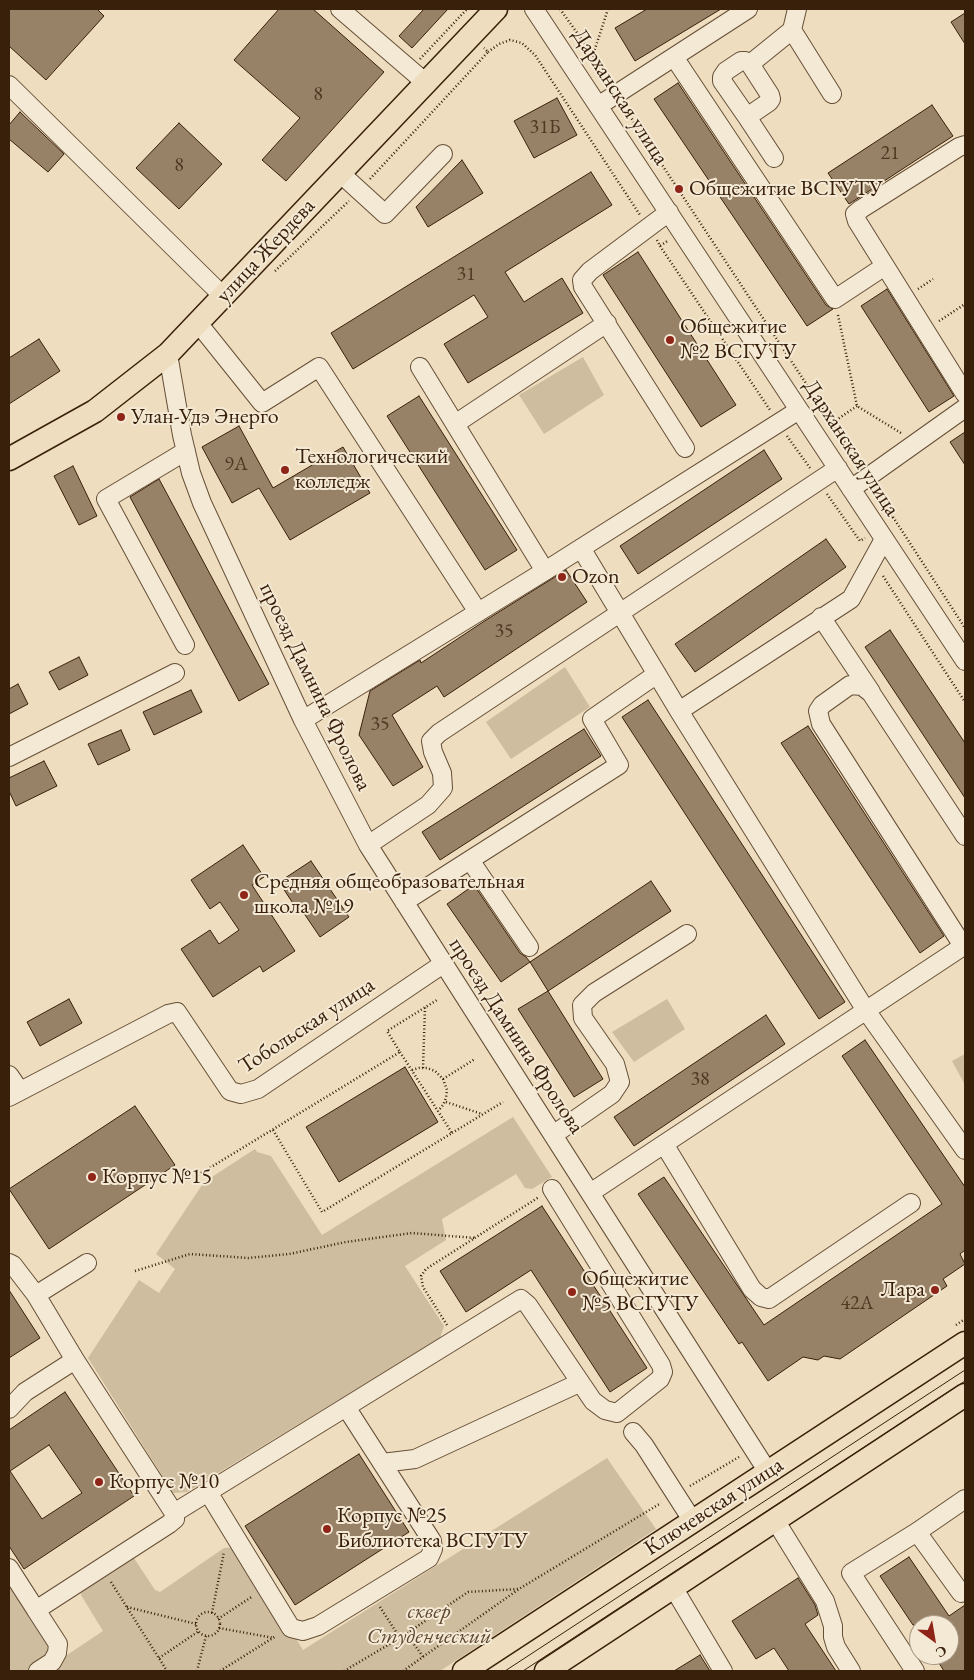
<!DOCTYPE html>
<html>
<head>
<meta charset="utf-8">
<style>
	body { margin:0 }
	#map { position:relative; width:974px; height:1680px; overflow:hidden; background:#eeddbe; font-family:"EB Garamond",serif }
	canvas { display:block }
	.frame { position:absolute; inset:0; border:10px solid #39200a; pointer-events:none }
	.north { position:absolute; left:909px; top:1615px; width:50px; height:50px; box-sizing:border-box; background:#f4e9d5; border:1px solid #a99984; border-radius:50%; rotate:148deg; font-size:14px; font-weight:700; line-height:20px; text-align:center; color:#39200a }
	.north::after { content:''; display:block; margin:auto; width:18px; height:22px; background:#8f2418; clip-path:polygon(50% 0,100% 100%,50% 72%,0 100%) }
</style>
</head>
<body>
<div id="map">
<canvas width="974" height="1680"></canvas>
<div class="frame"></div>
<div class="north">С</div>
</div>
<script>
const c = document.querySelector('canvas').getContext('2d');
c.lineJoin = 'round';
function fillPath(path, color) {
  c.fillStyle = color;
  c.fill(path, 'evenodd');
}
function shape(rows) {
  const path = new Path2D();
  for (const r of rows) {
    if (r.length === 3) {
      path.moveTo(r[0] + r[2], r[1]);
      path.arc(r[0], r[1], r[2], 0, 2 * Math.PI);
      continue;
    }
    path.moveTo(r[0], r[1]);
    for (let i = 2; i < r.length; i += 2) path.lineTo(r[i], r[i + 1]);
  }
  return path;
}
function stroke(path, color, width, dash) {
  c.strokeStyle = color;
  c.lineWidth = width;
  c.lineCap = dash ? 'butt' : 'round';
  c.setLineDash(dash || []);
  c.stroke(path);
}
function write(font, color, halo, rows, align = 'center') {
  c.font = font + ' "EB Garamond",serif';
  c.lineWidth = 4;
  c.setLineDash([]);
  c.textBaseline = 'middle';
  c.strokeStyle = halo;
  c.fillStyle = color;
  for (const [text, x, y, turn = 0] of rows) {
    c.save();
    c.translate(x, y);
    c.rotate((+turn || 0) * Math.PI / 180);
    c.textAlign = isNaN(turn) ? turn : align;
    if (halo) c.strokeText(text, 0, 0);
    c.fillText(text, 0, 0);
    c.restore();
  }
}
fillPath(shape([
	[583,357,604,395,544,434,519,395],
	[565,667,590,707,511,759,486,722],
	[667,999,685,1029,634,1062,612,1032],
	[965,1054,965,1085,952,1061],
	[513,1117,552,1177,532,1189,525,1188,516,1174,442,1219,446,1240,405,1266,444,1326,440,1338,187,1492,173,1493,88,1358,139,1280,159,1293,175,1269,156,1254,204,1182,255,1149,257,1152,271,1156,322,1235],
	[607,1458,656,1529,440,1671,9,1671,9,1577,61,1659,103,1631,81,1595,82,1588,126,1558,134,1558,155,1590,160,1592,224,1548,235,1547,242,1551,303,1650]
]), '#cfbd9f');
const building = shape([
	[9,9,97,9,104,16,46,80,9,46,9,9],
	[279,9,313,9,384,72,286,181,262,160,300,118,234,60,279,9],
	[424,9,448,9,412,48,399,36,424,9],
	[647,9,721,9,635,61,615,28,647,9],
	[965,13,965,44,951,22,965,13],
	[678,83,826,305,833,309,807,326,654,99,678,83],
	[557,98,577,135,534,158,514,121,557,98],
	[932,105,953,136,849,204,828,173,932,105],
	[20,112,64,154,48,172,9,139,9,125,20,112],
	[179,123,222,164,179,209,136,168,179,123],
	[462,160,483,193,428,227,416,207,462,160],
	[591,172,612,205,505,272,524,302,562,278,583,313,468,383,444,344,488,317,474,295,353,369,331,333,591,172],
	[638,252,736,405,701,427,603,275,638,252],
	[887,289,954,396,929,412,861,306,887,289],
	[39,339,60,371,9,404,9,358,39,339],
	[419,396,517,550,485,570,387,416,419,396],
	[239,426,273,488,343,447,370,493,290,540,259,488,232,503,202,447,239,426],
	[965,432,965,465,950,442,965,432],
	[764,450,782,479,638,574,620,546,764,450],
	[73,466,97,516,79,525,54,476,73,466],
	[159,479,269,684,239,701,130,497,159,479],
	[826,539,846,567,695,672,675,644,826,539],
	[566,570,587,602,444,697,437,686,392,715,423,767,393,786,359,735,370,691,420,660,421,663,483,622,566,570],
	[890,630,965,743,965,798,865,647,890,630],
	[79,657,88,675,59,690,49,672,79,657],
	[18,684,28,704,9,714,9,689,18,684],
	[191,690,202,712,154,735,143,712,191,690],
	[648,700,845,1002,819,1019,622,717,648,700],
	[808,726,944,936,920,953,781,743,808,726],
	[584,729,601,756,440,860,422,832,584,729],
	[121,730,130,750,98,765,88,744,121,730],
	[44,761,57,786,16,806,9,791,9,778,44,761],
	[243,845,264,877,252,885,295,951,263,972,260,966,213,997,181,949,210,930,219,944,239,930,220,902,210,909,191,880,243,845],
	[311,861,349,917,320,937,301,909,298,911,279,882,311,861],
	[651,881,671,911,548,991,530,962,651,881],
	[474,885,520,953,526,957,530,962,501,982,447,904,474,885],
	[548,991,603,1079,574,1097,518,1009,548,991],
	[69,999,82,1023,40,1046,27,1022,69,999],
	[766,1015,785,1044,634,1146,614,1117,766,1015],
	[865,1040,965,1187,965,1250,960,1254,965,1264,943,1279,947,1286,840,1359,824,1356,818,1360,803,1357,768,1381,742,1342,739,1344,638,1194,664,1177,764,1325,942,1204,842,1056,865,1040],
	[405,1067,438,1122,339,1182,306,1127,405,1067],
	[135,1106,175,1165,49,1249,9,1189,135,1106],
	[542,1206,647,1368,610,1392,531,1270,466,1312,440,1271,542,1206],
	[9,1290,40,1338,9,1358,9,1290],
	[65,1392,134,1496,24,1569,9,1546,9,1430,65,1392],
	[49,1445,82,1493,42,1519,10,1471,49,1445],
	[359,1454,409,1532,295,1605,245,1526,359,1454],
	[909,1557,949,1616,965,1605,965,1671,944,1671,934,1655,949,1655,949,1625,913,1625,880,1576,909,1557],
	[798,1578,815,1605,818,1615,805,1624,836,1671,789,1671,774,1648,756,1659,732,1621,798,1578],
	[700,1655,710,1671,674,1671,700,1655]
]);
fillPath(building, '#978268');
stroke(building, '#39200a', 1);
const minor = shape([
	[340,9,426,83],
	[534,9,965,661],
	[797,9,792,30,832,94],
	[674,57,835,299,885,266],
	[750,64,745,61,741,61,726,71,722,77,722,81,747,117,769,102,771,99,770,95,750,64,792,30],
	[9,85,223,296],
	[598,106,748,9],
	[747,117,774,158],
	[965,145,959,147,861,209,855,214,857,221,965,394],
	[340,173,385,214,443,154],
	[669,212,590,271,582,280,583,287,685,448],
	[198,323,262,403,319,367,478,612],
	[168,354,182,435,191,473,202,503,303,720,368,845,768,1472],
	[420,367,545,571],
	[455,424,607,323],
	[851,489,965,408],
	[581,548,679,711,865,1009,965,1150],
	[821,617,871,692],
	[185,645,106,499,186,451],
	[679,711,851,599,884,539],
	[303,720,545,571,799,410],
	[9,757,175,673],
	[368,845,428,805,443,788,442,773,433,752,431,741,439,733,838,468],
	[470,860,529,947],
	[404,902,619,765,592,719,657,674],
	[963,946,821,724,818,711,822,705,850,685,862,686,871,693,965,836],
	[9,1075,20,1091],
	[9,1097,168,1014,177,1012,230,1091,241,1094,258,1089,443,964],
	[553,1135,612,1094,620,1082,615,1064,583,1018,582,1005,594,993,687,934],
	[664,1144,752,1289,761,1297,769,1299,911,1203],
	[590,1193,965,945],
	[9,1263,13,1265,36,1295,75,1360,174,1513,175,1519,169,1524,36,1610,9,1568],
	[36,1295,87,1263],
	[9,1409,25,1392,75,1360],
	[633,1432,644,1445,692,1520],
	[382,1463,415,1459,579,1383],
	[208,1492,346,1407],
	[174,1513,208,1492,291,1628,303,1631,318,1626,429,1558,433,1549,432,1541,346,1407,521,1299,528,1305,593,1401,605,1410,617,1413,660,1379,663,1372,661,1365,552,1189],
	[775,1520,825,1601,833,1626,833,1637,836,1647,851,1671],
	[917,1532,961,1593],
	[673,1587,723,1671],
	[36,1610,58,1644,57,1653,52,1662,38,1671],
	[915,1671,851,1573,917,1532,965,1499]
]);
const major = shape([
	[9,459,95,411,168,354,496,9],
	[464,1671,965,1343],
	[546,1671,965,1395]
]);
stroke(minor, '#664f37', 20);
stroke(major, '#39200a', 25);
stroke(shape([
	[560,9,593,55],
	[608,9,593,55,608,81],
	[488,52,499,44,510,40,522,43,535,55,640,215],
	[420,59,467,9],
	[624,107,832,423],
	[370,179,488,52,484,48],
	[657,240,660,246,669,240],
	[660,246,770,410],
	[275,271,349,201],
	[918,289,933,279],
	[838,315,857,406,901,433],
	[939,321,965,304],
	[857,406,832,423,858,463],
	[787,436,810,468],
	[876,491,893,517,890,519],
	[827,494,860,541,865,538],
	[893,517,965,628],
	[883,576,965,702],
	[423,1068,425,1007],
	[412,1070,419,1068,427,1068,435,1071,443,1079,447,1090,446,1098,443,1105,438,1111],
	[443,1079,475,1059],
	[446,1102,482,1114],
	[273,1130,322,1212,452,1133,400,1052],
	[452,1133,503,1102],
	[198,1175,400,1052,387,1031,437,1000],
	[135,1271,190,1254,248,1258,289,1254,346,1242,412,1233,475,1238],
	[447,1325,423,1287,421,1276,426,1269,539,1197],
	[956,1325,965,1319],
	[690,1486,739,1457],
	[111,1582,167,1671],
	[127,1607,196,1624],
	[380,1607,400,1638],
	[208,1624,12],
	[212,1613,224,1552],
	[218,1619,253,1596],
	[219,1628,274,1638],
	[406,1633,424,1658],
	[159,1658,199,1631],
	[197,1671,206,1636],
	[220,1671,276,1636],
	[344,1671,400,1638,468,1592,518,1589],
	[403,1671,519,1589,661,1503]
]), '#39200a', 2.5, [1, 2.5]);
stroke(minor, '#f4e9d5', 18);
stroke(major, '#eeddbe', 22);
stroke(shape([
	[505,1671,965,1370],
	[523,1671,965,1381]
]), '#39200a', 1);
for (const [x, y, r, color] of [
	[679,189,5,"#8f2418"],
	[670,340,5,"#8f2418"],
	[121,417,5,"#8f2418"],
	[285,470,5,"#8f2418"],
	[562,577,5,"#8f2418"],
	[244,895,5,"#8f2418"],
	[92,1177,5,"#8f2418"],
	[935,1290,5,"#8f2418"],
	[572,1292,5,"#8f2418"],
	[99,1482,5,"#8f2418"],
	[327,1529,5,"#8f2418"]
]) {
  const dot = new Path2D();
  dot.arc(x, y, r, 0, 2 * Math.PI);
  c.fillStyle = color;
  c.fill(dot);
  stroke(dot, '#f4e9d5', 2);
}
write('20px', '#503822', null, [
	["8",318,95],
	["31Б",545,128],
	["21",890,154],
	["8",179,166],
	["31",466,275],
	["9А",236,465],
	["35",504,632],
	["35",380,725],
	["38",700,1080],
	["42А",857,1304]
]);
write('22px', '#39200a', '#f4e9d5', [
	["Дарханская улица",620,97,57],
	["улица Жердева",266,251,-47],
	["Дарханская улица",851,448,57],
	["проезд Дамнина Фролова",315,687,64],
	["Тобольская улица",307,1026,-33],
	["проезд Дамнина Фролова",516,1036,57],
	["Ключевская улица",714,1507,-33]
]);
write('22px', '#39200a', '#f4e9d5', [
	["Общежитие ВСГУТУ",689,189],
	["Общежитие",680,327],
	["№2 ВСГУТУ",680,352],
	["Улан-Удэ Энерго",131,417],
	["Технологический",295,457],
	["колледж",295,482],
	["Ozon",572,577],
	["Средняя общеобразовательная",254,882],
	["школа №19",254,907],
	["Корпус №15",102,1177],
	["Общежитие",582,1279],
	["№5 ВСГУТУ",582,1304],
	["Лара",925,1290,"right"],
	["Корпус №10",109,1482],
	["Корпус №25",337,1516],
	["Библиотека ВСГУТУ",337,1541]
], 'left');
write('italic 22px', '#5e472f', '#f4e9d5', [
	["сквер",429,1612],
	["Студенческий",429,1637]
]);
</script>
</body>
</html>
